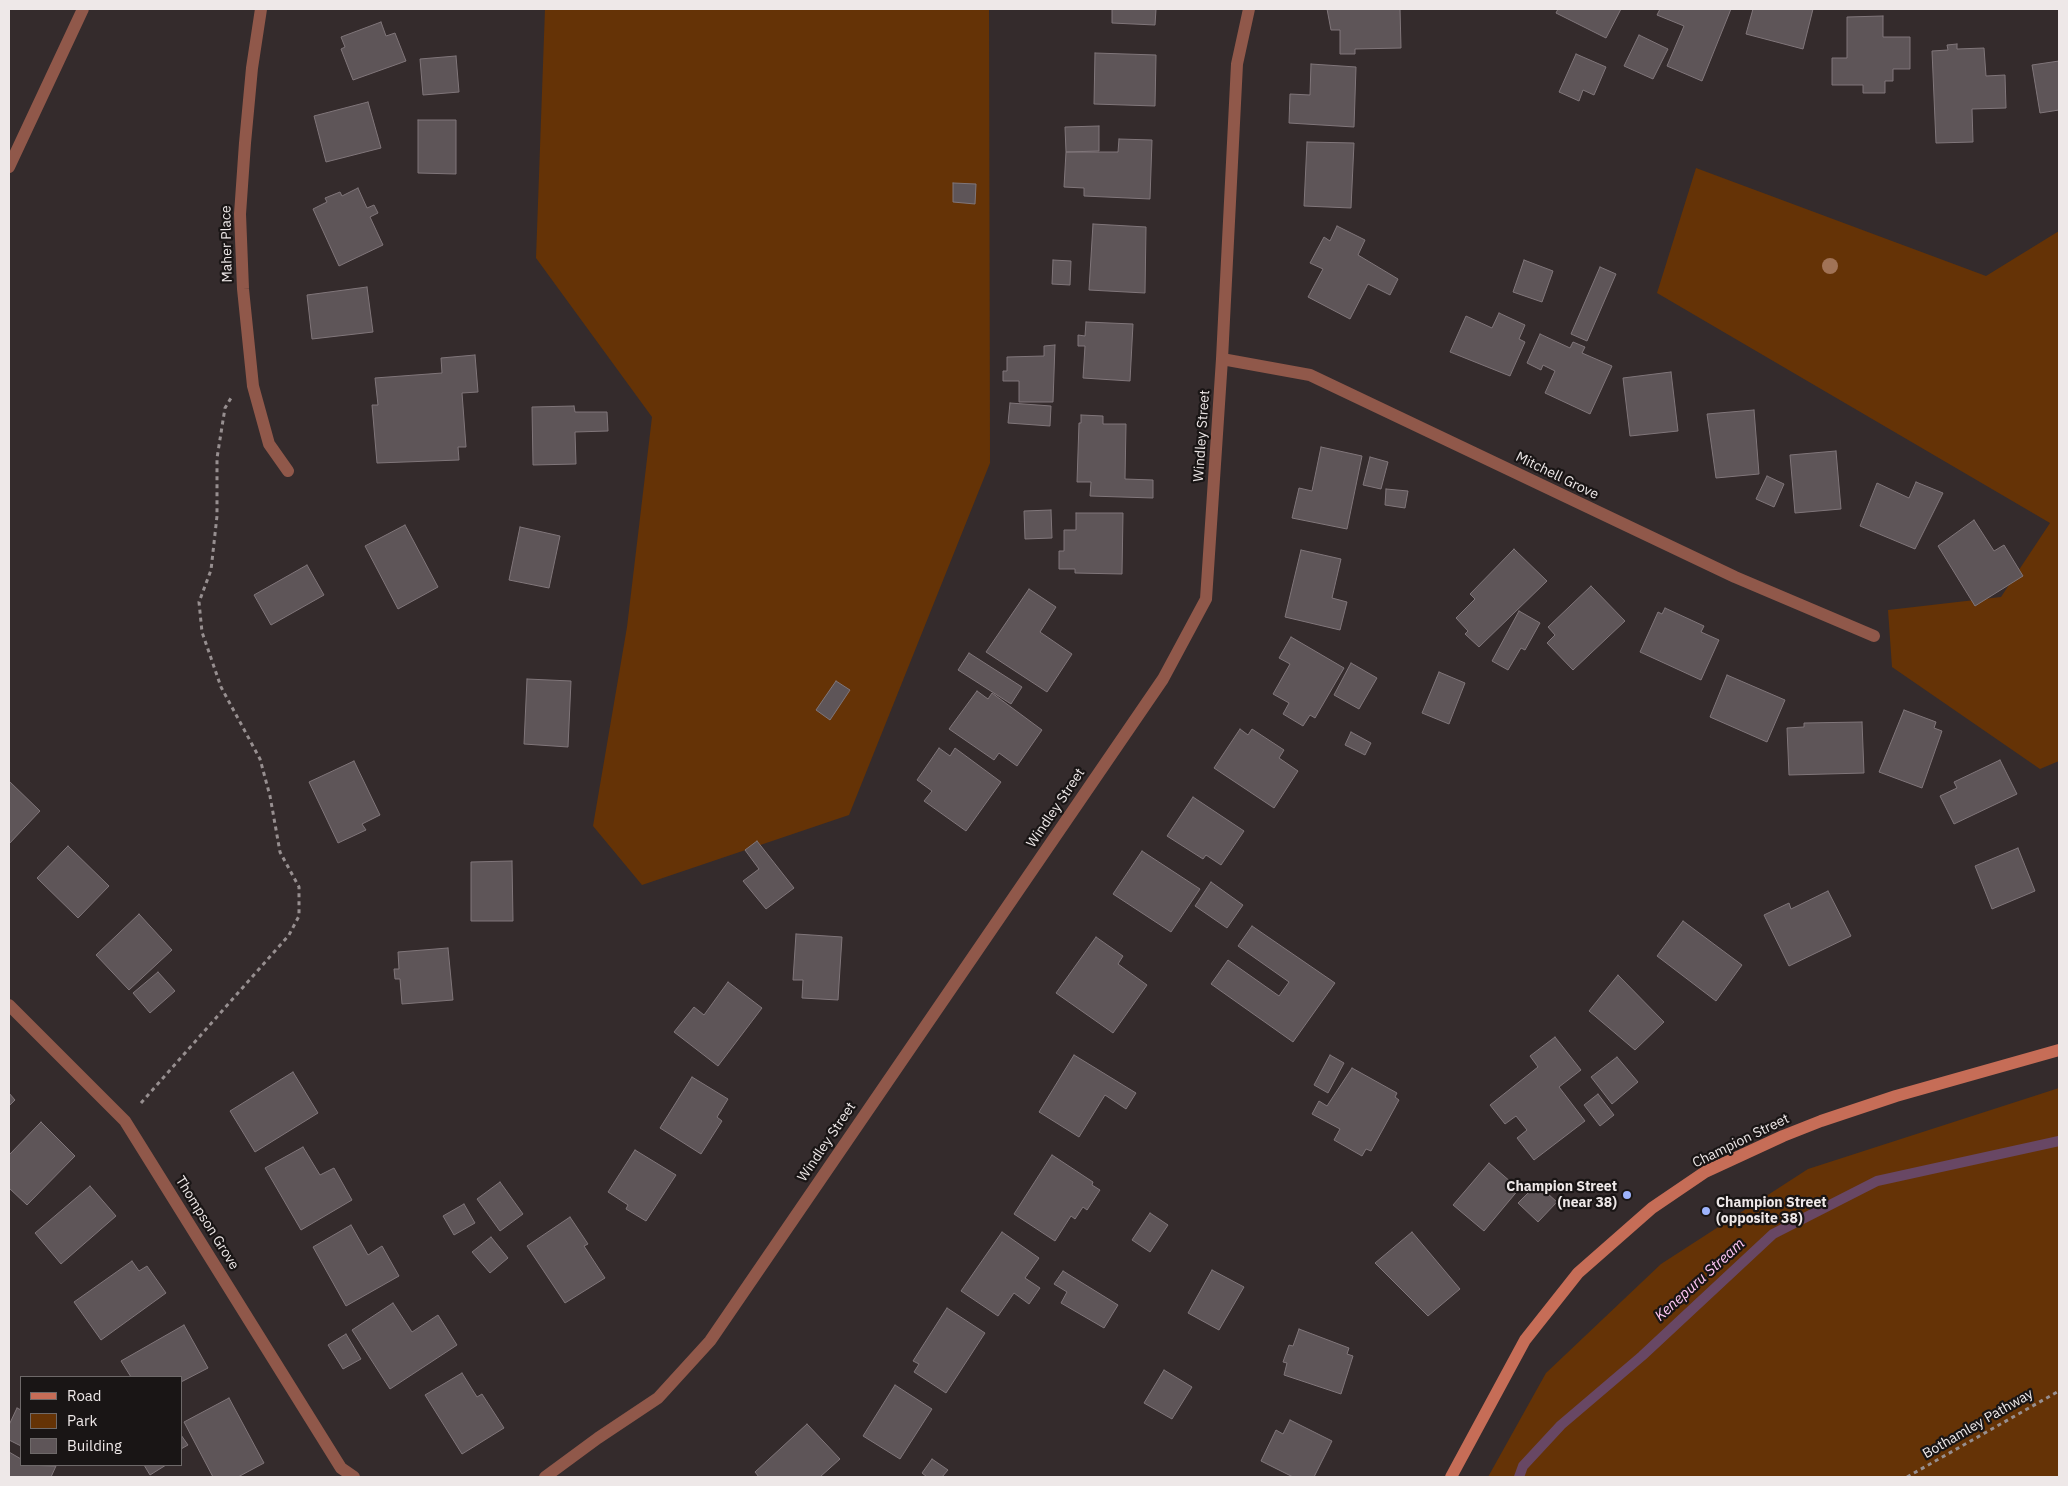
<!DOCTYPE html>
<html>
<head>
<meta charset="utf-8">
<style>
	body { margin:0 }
	#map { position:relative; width:2068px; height:1486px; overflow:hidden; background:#342b2c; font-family:"IBM Plex Sans",sans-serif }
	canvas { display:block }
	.frame { position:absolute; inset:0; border:10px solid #eee8e8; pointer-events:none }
	.legend { position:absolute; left:20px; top:1376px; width:162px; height:90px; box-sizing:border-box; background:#191515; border:1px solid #6e6969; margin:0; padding:6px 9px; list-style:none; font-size:15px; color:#eee8e8 }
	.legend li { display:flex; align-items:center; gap:10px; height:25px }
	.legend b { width:25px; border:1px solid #6e6969 }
</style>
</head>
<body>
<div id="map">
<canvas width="2068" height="1486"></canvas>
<div class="frame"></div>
<ul class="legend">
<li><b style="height:6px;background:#c66d57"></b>Road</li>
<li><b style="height:14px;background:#653306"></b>Park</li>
<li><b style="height:14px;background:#5e5558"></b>Building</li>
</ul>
</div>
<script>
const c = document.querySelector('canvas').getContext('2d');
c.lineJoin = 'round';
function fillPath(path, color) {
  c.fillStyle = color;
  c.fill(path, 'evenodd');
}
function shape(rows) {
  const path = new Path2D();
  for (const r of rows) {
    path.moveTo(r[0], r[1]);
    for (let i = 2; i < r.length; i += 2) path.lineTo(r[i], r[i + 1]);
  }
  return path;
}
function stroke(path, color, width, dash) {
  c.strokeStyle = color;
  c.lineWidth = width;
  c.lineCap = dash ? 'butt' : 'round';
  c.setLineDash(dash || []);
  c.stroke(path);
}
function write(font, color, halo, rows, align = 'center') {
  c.font = font + ' "IBM Plex Sans",sans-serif';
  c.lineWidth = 4.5;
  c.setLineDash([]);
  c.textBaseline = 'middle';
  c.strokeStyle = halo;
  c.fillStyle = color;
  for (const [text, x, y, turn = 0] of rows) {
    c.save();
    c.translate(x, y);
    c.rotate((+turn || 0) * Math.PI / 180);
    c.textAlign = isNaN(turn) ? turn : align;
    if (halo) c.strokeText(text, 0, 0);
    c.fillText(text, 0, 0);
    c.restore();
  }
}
fillPath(shape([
	[545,9,989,9,990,463,849,815,642,885,593,826,627,627,652,417,536,258],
	[1696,168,1986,276,2059,231,2059,761,2040,769,1892,667,1888,610,2001,597,2050,523,1657,293],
	[2059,1088,2059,1477,1488,1477,1546,1373,1661,1264,1808,1169]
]), '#653306');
stroke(shape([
	[1519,1477,1523,1466,1561,1425,1642,1356,1773,1234,1877,1181,2059,1141]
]), '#684764', 10);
const building = shape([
	[1112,9,1156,9,1155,25,1112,23,1112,9],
	[1327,9,1400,9,1401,48,1355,49,1355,54,1340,54,1340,30,1331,30,1327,9],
	[1558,9,1621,9,1606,38,1556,13,1558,9],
	[1660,9,1731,9,1702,81,1667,66,1684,26,1657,15,1660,9],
	[1753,9,1813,9,1803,49,1746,34,1753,9],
	[1883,16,1883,37,1910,37,1910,69,1893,69,1893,81,1885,81,1885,93,1863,93,1863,85,1832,85,1832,58,1847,58,1847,17,1883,16],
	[381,22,386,36,395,33,406,61,353,80,341,49,345,47,341,37,381,22],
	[1639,35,1668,49,1653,79,1624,66,1639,35],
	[1957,44,1957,49,1984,48,1986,76,2005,75,2006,108,1972,109,1973,142,1936,143,1932,51,1948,50,1947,45,1957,44],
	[1095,53,1156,55,1155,106,1094,104,1095,53],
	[1576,54,1606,67,1594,95,1583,90,1579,101,1559,92,1576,54],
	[456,56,459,92,423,95,420,59,456,56],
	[2059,61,2059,110,2040,113,2032,65,2059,61],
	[1311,64,1356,67,1354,127,1289,123,1290,94,1310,95,1311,64],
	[368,102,381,148,326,162,314,116,368,102],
	[418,120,456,120,456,174,418,173,418,120],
	[1099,126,1099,151,1066,152,1065,127,1099,126],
	[1119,139,1152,140,1150,199,1084,196,1084,188,1064,187,1066,152,1118,152,1119,139],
	[1307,142,1354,143,1351,208,1304,206,1307,142],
	[953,183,976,184,975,204,953,202,953,183],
	[358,188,367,208,374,205,378,213,370,217,383,245,339,266,313,209,327,202,325,198,340,192,342,196,358,188],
	[1093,224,1146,227,1145,293,1089,290,1093,224],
	[1337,226,1365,240,1358,255,1398,279,1390,295,1368,284,1350,319,1308,297,1323,269,1310,263,1324,237,1330,241,1337,226],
	[1053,260,1071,261,1070,285,1052,284,1053,260],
	[1524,260,1553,271,1542,302,1513,292,1524,260],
	[1600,267,1616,274,1587,341,1571,334,1600,267],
	[367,287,373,332,312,339,307,295,367,287],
	[1499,313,1525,325,1519,339,1525,342,1510,376,1450,352,1466,316,1492,328,1499,313],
	[1086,322,1133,324,1130,381,1083,378,1085,346,1078,346,1078,335,1085,336,1086,322],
	[1540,334,1570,348,1573,342,1585,347,1582,353,1612,366,1590,414,1545,393,1555,371,1543,365,1541,370,1527,363,1540,334],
	[1055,345,1053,402,1019,402,1019,381,1003,381,1003,371,1007,371,1007,357,1044,356,1044,346,1055,345],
	[475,355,478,392,462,393,466,447,458,447,459,460,377,463,372,405,378,405,375,378,442,373,441,358,475,355],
	[1671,372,1678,431,1630,436,1623,378,1671,372],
	[1010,403,1051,406,1050,426,1008,423,1010,403],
	[574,406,575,412,607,412,608,431,575,432,576,464,533,465,532,407,574,406],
	[1754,410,1759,474,1716,478,1707,414,1754,410],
	[1081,415,1103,416,1103,424,1126,424,1125,479,1153,480,1153,498,1090,496,1091,482,1077,482,1079,423,1081,423,1081,415],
	[1321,447,1362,456,1347,529,1292,518,1299,488,1312,491,1321,447],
	[1836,451,1841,509,1795,513,1790,455,1836,451],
	[1370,457,1388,462,1381,489,1363,485,1370,457],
	[1767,476,1784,484,1774,507,1756,499,1767,476],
	[1916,482,1943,493,1915,549,1860,526,1877,483,1909,498,1916,482],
	[1386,489,1408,491,1405,508,1385,505,1386,489],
	[1051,510,1052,538,1025,539,1024,511,1051,510],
	[1076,513,1123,513,1122,574,1075,573,1075,569,1059,569,1059,551,1064,551,1064,530,1076,530,1076,513],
	[1974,520,1994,551,2004,545,2023,576,1975,606,1938,546,1974,520],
	[405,525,438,587,398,609,365,546,405,525],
	[520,527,560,536,549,588,509,580,520,527],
	[1514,549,1547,581,1479,647,1465,634,1468,631,1456,618,1475,599,1470,594,1514,549],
	[1301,550,1341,559,1332,598,1347,602,1340,630,1285,617,1301,550],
	[307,565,324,595,271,625,254,595,307,565],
	[1591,586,1625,621,1573,670,1547,643,1555,635,1548,627,1591,586],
	[1029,589,1056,607,1040,632,1072,654,1047,692,986,652,1029,589],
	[1665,608,1704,626,1701,632,1719,640,1701,680,1640,652,1658,612,1662,614,1665,608],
	[1519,611,1540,623,1525,650,1521,648,1508,670,1492,661,1519,611],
	[1291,637,1344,668,1315,718,1310,715,1303,726,1283,714,1289,703,1273,694,1290,664,1279,658,1291,637],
	[969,653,1022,687,1011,704,958,670,969,653],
	[1351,663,1377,678,1359,709,1334,695,1351,663],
	[1439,672,1465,683,1449,724,1422,713,1439,672],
	[1727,675,1785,700,1767,742,1710,717,1727,675],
	[527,679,571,681,568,747,524,744,527,679],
	[836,681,850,690,830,720,816,710,836,681],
	[977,691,988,699,992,693,1042,730,1017,766,999,753,994,760,949,729,977,691],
	[1904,710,1936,722,1934,728,1942,731,1922,788,1879,772,1904,710],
	[1862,722,1864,773,1789,775,1787,728,1804,727,1804,723,1862,722],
	[1240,729,1248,735,1252,729,1284,750,1279,758,1298,771,1274,808,1214,768,1240,729],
	[1351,732,1371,743,1365,755,1345,745,1351,732],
	[939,748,950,756,955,748,1001,782,966,831,924,801,932,791,917,780,939,748],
	[2000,760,2017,794,1954,824,1940,796,1957,788,1954,782,2000,760],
	[354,761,380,815,362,824,366,830,338,843,309,782,354,761],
	[9,781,40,811,9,844,9,781],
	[1193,797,1244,831,1221,865,1206,855,1203,859,1167,836,1193,797],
	[757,841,794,888,766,909,743,881,759,869,745,850,757,841],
	[68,846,109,886,78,918,37,878,68,846],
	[2018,848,2035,891,1992,909,1975,866,2018,848],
	[1142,851,1200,889,1171,932,1113,894,1142,851],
	[512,861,513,921,471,921,471,862,512,861],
	[1211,882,1243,905,1227,928,1195,906,1211,882],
	[1828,891,1851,936,1789,966,1764,915,1789,903,1791,909,1828,891],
	[139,914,172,950,129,990,96,955,139,914],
	[1683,921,1742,965,1716,1001,1657,956,1683,921],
	[1252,926,1335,983,1293,1042,1211,984,1228,960,1279,996,1289,982,1238,946,1252,926],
	[796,934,842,937,838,1000,802,998,803,980,793,980,796,934],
	[1096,937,1123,956,1118,964,1147,985,1113,1033,1056,993,1096,937],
	[448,948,453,1000,402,1004,400,979,395,979,394,969,399,969,398,952,448,948],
	[158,972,175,991,150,1013,133,993,158,972],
	[1618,975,1664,1022,1635,1050,1589,1011,1618,975],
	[728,982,762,1008,718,1066,674,1032,694,1007,704,1015,728,982],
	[1555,1037,1581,1070,1559,1087,1585,1121,1534,1160,1517,1138,1527,1130,1516,1116,1505,1124,1490,1105,1538,1067,1530,1056,1555,1037],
	[1074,1055,1136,1093,1126,1109,1105,1095,1079,1137,1039,1112,1074,1055],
	[1330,1055,1344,1063,1328,1093,1314,1085,1330,1055],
	[1617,1057,1638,1082,1612,1104,1591,1077,1617,1057],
	[1352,1068,1397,1093,1395,1097,1399,1100,1371,1151,1366,1149,1362,1156,1334,1140,1340,1129,1312,1114,1319,1101,1327,1106,1352,1068],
	[293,1072,318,1113,255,1152,230,1111,293,1072],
	[692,1077,728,1099,717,1117,722,1121,701,1154,660,1128,692,1077],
	[9,1093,15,1100,9,1106,9,1093],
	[1598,1094,1614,1115,1600,1126,1584,1105,1598,1094],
	[41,1122,75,1156,27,1205,9,1188,9,1155,41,1122],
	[303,1147,320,1175,334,1168,352,1200,301,1230,265,1168,303,1147],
	[635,1150,676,1175,646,1221,626,1209,628,1205,608,1192,635,1150],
	[1052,1155,1093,1182,1092,1185,1100,1190,1087,1210,1083,1207,1075,1219,1071,1216,1055,1241,1014,1214,1052,1155],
	[1489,1163,1519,1189,1484,1231,1453,1205,1489,1163],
	[500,1182,523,1214,500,1231,477,1199,500,1182],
	[1537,1184,1557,1202,1538,1222,1518,1203,1537,1184],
	[90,1186,116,1216,61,1264,35,1233,90,1186],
	[464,1204,475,1223,454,1235,443,1216,464,1204],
	[1150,1213,1168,1225,1150,1252,1132,1240,1150,1213],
	[570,1217,588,1244,584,1246,605,1278,565,1303,527,1246,570,1217],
	[351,1225,368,1255,382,1246,399,1276,346,1306,313,1247,351,1225],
	[1002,1232,1039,1258,1025,1278,1040,1288,1029,1304,1014,1293,998,1316,961,1291,1002,1232],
	[1412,1232,1460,1289,1428,1316,1375,1263,1412,1232],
	[491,1237,508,1258,490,1273,472,1252,491,1237],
	[132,1261,139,1271,147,1266,166,1293,101,1340,74,1302,132,1261],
	[1212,1270,1244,1287,1219,1330,1188,1313,1212,1270],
	[1063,1271,1118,1305,1104,1328,1061,1303,1067,1292,1054,1284,1063,1271],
	[393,1303,412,1332,438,1315,457,1345,390,1389,352,1330,393,1303],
	[947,1308,985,1333,946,1393,914,1372,919,1364,913,1361,947,1308],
	[184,1325,208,1368,181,1382,181,1377,131,1377,121,1361,184,1325],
	[1299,1329,1349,1348,1347,1354,1353,1356,1341,1394,1284,1375,1287,1363,1283,1362,1289,1345,1293,1346,1299,1329],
	[346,1334,361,1359,343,1369,328,1345,346,1334],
	[1164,1370,1192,1387,1172,1419,1144,1403,1164,1370],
	[462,1373,477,1397,482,1394,504,1428,462,1454,425,1395,462,1373],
	[895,1385,932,1409,900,1459,863,1436,895,1385],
	[229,1398,264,1463,238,1477,213,1477,184,1422,229,1398],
	[17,1408,21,1410,21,1446,9,1440,9,1425,17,1408],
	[1290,1420,1332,1441,1314,1477,1293,1477,1261,1461,1276,1430,1283,1434,1290,1420],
	[807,1424,840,1459,820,1477,759,1477,755,1472,807,1424],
	[181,1435,188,1445,181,1449,181,1435],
	[9,1452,21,1459,21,1465,56,1466,51,1477,9,1477,9,1452],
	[932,1459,948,1470,942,1477,927,1477,922,1473,932,1459],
	[144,1465,166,1465,150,1475,144,1465]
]);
fillPath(building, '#5e5558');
stroke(building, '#80767a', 1);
stroke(shape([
	[141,1103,289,935,299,916,299,887,280,852,270,796,260,759,221,687,202,632,199,602,211,570,217,516,217,458,225,408,231,398],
	[1907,1477,2059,1391]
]), '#978f90', 3, [4, 4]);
stroke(shape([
	[261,9,252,68,245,143,240,214,243,289,253,386,269,444,288,471],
	[9,167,83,9],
	[1222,359,1310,375,1735,577,1874,636],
	[9,1005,125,1121,341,1468,354,1477],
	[545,1477,598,1438,658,1398,710,1341,1163,679,1206,599,1222,359,1237,64,1249,9]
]), '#90584a', 12);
stroke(shape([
	[1451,1477,1525,1340,1578,1273,1652,1208,1705,1172,1783,1136,1821,1121,1896,1096,2059,1050]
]), '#c66d57', 12);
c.fillStyle = '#a17356';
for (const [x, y] of [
	[1830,266]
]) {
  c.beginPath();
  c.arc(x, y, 8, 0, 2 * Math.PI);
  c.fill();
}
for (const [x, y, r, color] of [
	[1627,1195,5,"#9eb4fd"],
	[1706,1211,5,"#9eb4fd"]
]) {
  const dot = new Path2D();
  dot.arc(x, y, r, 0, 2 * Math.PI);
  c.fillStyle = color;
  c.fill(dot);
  stroke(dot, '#191515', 2);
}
write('14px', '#eee8e8', '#191515', [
	["Maher Place",227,244,-91],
	["Windley Street",1202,436,-86],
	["Mitchell Grove",1557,476,26],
	["Windley Street",1056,808,-56],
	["Champion Street",1741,1141,-26],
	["Windley Street",827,1142,-56],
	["Thompson Grove",207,1223,58],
	["Bothamley Pathway",1978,1424,-30]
]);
write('bold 14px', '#eee8e8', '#191515', [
	["Champion Street",1617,1187],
	["(near 38)",1617,1203],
	["Champion Street",1716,1203,"left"],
	["(opposite 38)",1716,1219,"left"]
], 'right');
write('italic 15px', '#fec6f3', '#191515', [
	["Kenepuru Stream",1700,1280,-42]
]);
</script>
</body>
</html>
